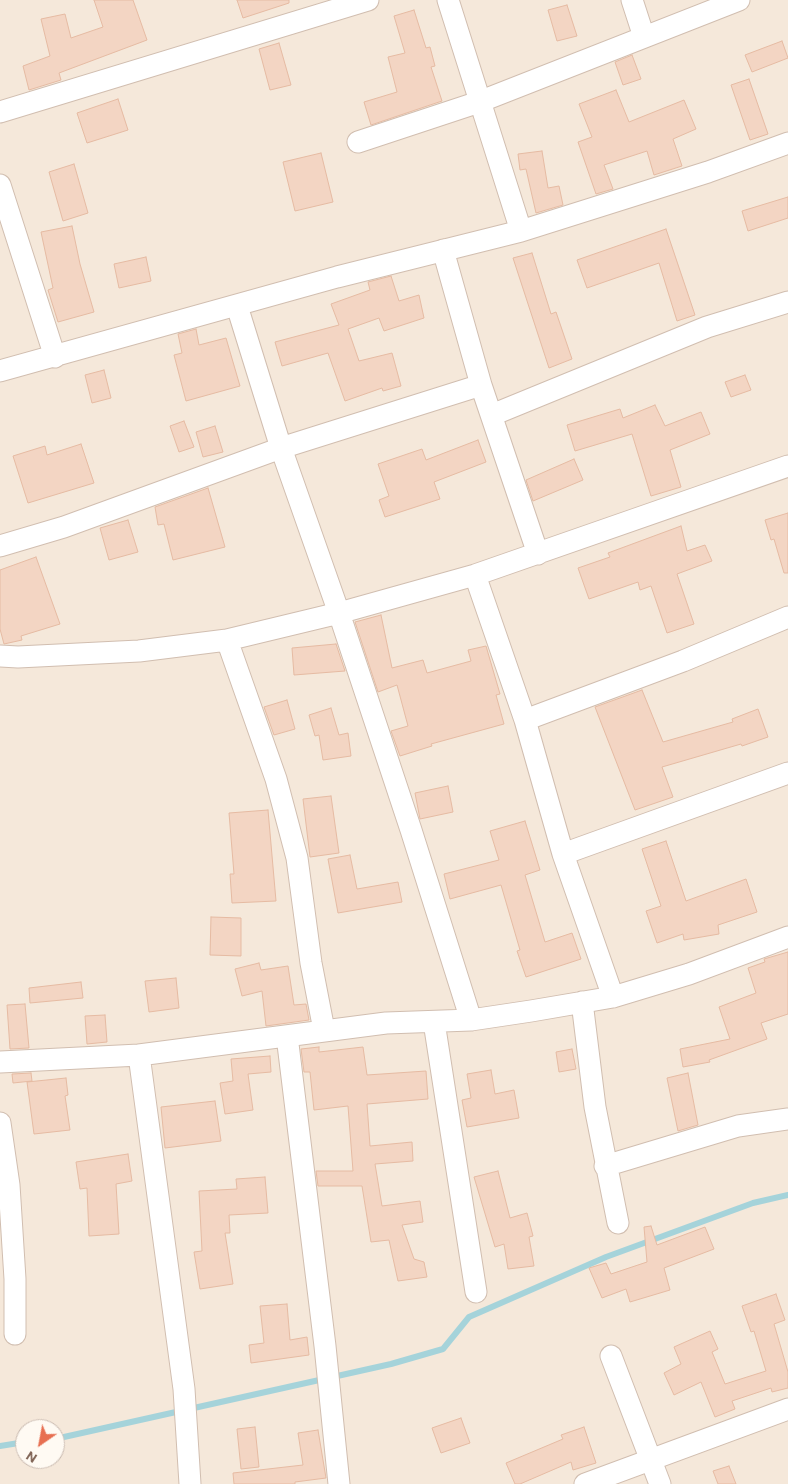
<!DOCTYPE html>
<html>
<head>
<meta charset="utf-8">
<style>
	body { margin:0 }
	#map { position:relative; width:788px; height:1484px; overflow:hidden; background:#fdf6ec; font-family:Overpass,sans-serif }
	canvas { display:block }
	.north { position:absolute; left:15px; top:1419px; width:50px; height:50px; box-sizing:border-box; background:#fffaf3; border:1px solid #cabbb1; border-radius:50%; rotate:213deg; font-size:14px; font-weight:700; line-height:20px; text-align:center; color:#7a5c4d }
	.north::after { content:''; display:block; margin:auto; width:18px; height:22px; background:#e76f51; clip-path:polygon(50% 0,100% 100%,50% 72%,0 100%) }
</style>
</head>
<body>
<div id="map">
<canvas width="788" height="1484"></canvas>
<div class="north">N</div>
</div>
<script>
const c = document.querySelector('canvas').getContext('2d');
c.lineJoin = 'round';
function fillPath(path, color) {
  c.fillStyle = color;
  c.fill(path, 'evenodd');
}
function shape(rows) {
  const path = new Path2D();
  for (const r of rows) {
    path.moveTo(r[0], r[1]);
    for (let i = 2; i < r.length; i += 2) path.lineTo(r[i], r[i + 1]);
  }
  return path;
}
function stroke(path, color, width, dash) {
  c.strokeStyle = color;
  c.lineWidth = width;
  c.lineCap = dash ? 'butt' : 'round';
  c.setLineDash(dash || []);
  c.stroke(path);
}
fillPath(shape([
	[0,0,788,0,788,1484,0,1484],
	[25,1429,55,1429,55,1459,25,1459]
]), '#f5e8da');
stroke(shape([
	[55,1439,391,1364,443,1349,469,1317,606,1257,753,1203,788,1195],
	[0,1446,25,1442]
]), '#a5d3da', 6);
const building = shape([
	[94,0,133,0,147,40,59,73,61,80,29,90,23,66,50,56,41,19,65,14,71,38,103,27,94,0],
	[237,0,289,0,289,3,243,18,237,0],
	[567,5,577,36,557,41,548,10,567,5],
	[414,10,426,48,430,47,435,66,431,67,442,101,371,125,364,102,397,92,388,57,405,53,394,16,414,10],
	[782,41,788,58,752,72,745,55,782,41],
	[279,43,291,85,270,90,259,49,279,43],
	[632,55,641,79,623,85,615,62,632,55],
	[749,79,768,134,750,140,731,85,749,79],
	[616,90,629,122,684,100,696,129,673,139,682,166,654,175,647,151,604,165,613,189,596,194,578,142,592,137,579,104,616,90],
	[118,99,128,130,87,143,77,113,118,99],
	[542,151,548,188,559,186,563,205,536,213,526,169,520,170,518,154,542,151],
	[321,153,333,202,295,211,283,162,321,153],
	[74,164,88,213,63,221,49,172,74,164],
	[788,197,788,218,748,231,742,211,788,197],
	[72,226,80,264,94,312,58,322,48,290,53,288,41,232,72,226],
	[666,229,695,315,677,321,659,263,587,288,577,260,666,229],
	[532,253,551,314,556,312,572,359,549,368,513,258,532,253],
	[146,257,151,281,119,288,114,264,146,257],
	[391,276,399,301,419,295,424,318,384,331,379,318,348,329,359,361,392,353,401,386,383,391,382,388,345,401,328,353,282,366,275,342,339,325,331,304,370,290,368,282,391,276],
	[196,329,199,345,226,338,240,386,186,401,174,355,182,353,178,334,196,329],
	[104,370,111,398,92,403,85,375,104,370],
	[745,375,751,390,731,397,725,382,745,375],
	[655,405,665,426,701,412,710,434,670,450,681,487,651,496,632,434,575,451,567,425,620,409,623,418,655,405],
	[184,421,194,447,179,452,170,426,184,421],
	[215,426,223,452,203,457,196,432,215,426],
	[478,440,486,462,434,482,440,499,385,517,379,500,389,496,378,464,422,449,426,460,478,440],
	[81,444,94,483,28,503,13,456,45,446,47,455,81,444],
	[574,459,583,480,533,501,526,480,574,459],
	[208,488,225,547,173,560,164,524,158,525,155,507,208,488],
	[788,513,788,573,784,573,774,539,771,540,765,520,788,513],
	[128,520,138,552,109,560,100,528,128,520],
	[681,526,687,551,705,545,712,561,677,574,694,624,667,633,651,586,640,590,638,582,589,599,578,568,610,557,608,553,681,526],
	[36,557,60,624,21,636,22,640,4,644,0,629,0,570,36,557],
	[381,615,392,668,423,660,427,673,471,661,468,650,486,646,500,694,496,695,504,724,431,744,432,746,400,756,391,731,408,726,397,685,378,692,355,622,381,615],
	[336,644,345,671,294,675,292,648,336,644],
	[642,690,663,742,733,722,732,719,758,709,768,737,742,746,741,744,662,767,673,797,635,810,595,707,642,690],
	[287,700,295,729,274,735,264,707,287,700],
	[331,708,339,735,348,733,351,756,323,760,319,735,315,736,309,715,331,708],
	[448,786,453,812,420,819,415,793,448,786],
	[331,796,339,853,310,857,303,799,331,796],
	[268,810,276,901,232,903,230,874,234,874,229,813,268,810],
	[525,821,540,870,525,875,545,942,572,933,581,959,526,977,517,951,520,950,501,885,450,899,444,874,499,860,490,831,525,821],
	[666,841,686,901,746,879,757,912,718,925,719,934,684,940,683,934,657,943,646,911,661,906,642,849,666,841],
	[350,855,357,889,398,882,402,902,338,913,328,859,350,855],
	[211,917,241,918,241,956,210,955,211,917],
	[788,952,788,1014,761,1023,767,1039,709,1060,710,1062,683,1067,680,1049,730,1039,719,1007,756,993,748,968,765,962,764,959,788,952],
	[259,963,261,970,288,966,294,1005,306,1004,309,1020,266,1026,262,991,242,996,235,969,259,963],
	[176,978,179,1008,149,1012,145,981,176,978],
	[81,982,83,998,30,1003,29,988,81,982],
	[25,1004,29,1048,10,1049,7,1005,25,1004],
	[105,1015,107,1042,87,1044,85,1016,105,1015],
	[319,1047,319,1052,363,1047,367,1075,426,1071,428,1099,367,1104,370,1146,412,1142,413,1161,375,1164,382,1206,420,1201,423,1222,402,1225,414,1259,424,1262,427,1277,398,1281,389,1240,371,1242,362,1186,318,1186,316,1171,353,1171,348,1106,314,1110,310,1072,304,1072,301,1049,319,1047],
	[572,1049,576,1069,559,1072,556,1052,572,1049],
	[270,1056,271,1072,248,1074,253,1110,225,1114,220,1083,233,1081,231,1059,270,1056],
	[491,1070,495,1094,514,1090,519,1118,467,1127,462,1100,471,1098,467,1074,491,1070],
	[31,1073,32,1081,13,1083,12,1074,31,1073],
	[688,1073,698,1125,678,1131,667,1078,688,1073],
	[66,1078,68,1095,65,1096,70,1130,34,1134,27,1082,66,1078],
	[215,1101,221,1141,165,1148,161,1107,215,1101],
	[128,1154,132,1181,116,1184,119,1234,89,1236,87,1188,80,1189,76,1162,128,1154],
	[498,1171,510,1218,527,1213,533,1236,529,1237,534,1266,508,1269,504,1244,495,1247,474,1177,498,1171],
	[265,1177,268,1213,229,1215,230,1233,225,1233,233,1284,200,1289,194,1252,202,1251,199,1191,237,1189,236,1179,265,1177],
	[651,1226,657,1245,705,1227,714,1249,664,1268,670,1290,630,1302,626,1289,602,1298,589,1268,606,1263,611,1274,647,1262,644,1227,651,1226],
	[776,1294,785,1320,774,1324,788,1372,788,1388,772,1392,771,1388,732,1401,735,1409,715,1417,701,1382,674,1395,664,1373,681,1364,674,1347,710,1331,718,1349,712,1352,725,1384,766,1371,754,1331,751,1332,742,1306,776,1294],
	[287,1304,290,1340,307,1337,309,1355,251,1363,249,1345,264,1343,260,1306,287,1304],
	[461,1418,470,1443,441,1453,432,1428,461,1418],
	[255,1427,259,1467,241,1469,237,1429,255,1427],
	[584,1427,596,1463,573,1470,571,1462,520,1484,515,1484,506,1463,563,1439,561,1435,584,1427],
	[318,1430,326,1478,295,1482,295,1484,234,1484,233,1473,303,1465,298,1433,318,1430],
	[729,1466,736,1484,718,1484,713,1471,729,1466]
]);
fillPath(building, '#f3d5c3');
stroke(building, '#e6bba3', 1);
const street = shape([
	[448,0,521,231],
	[632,0,644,37],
	[0,112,368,0],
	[358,142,479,102,739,0],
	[0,185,55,357],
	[443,250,481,385,538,554],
	[237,306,281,448,339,613,411,830,471,1020],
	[0,371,337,277,521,231,708,172,788,143],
	[492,415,707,327,788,302],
	[0,546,64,527,281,448,481,385],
	[475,575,525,720,563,854,613,997],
	[227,640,276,779,297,858,311,963,324,1030],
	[0,656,18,657,139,651,227,640,339,613,475,575,788,466],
	[525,720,683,661,788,617],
	[563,854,788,773],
	[582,1002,595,1107,618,1223],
	[434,1022,476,1292],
	[287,1036,325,1346,339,1484],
	[139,1055,184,1389,190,1484],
	[0,1062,139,1055,386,1023,471,1020,531,1011,613,997,689,974,788,937],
	[0,1123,9,1185,15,1279,15,1334],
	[605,1166,738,1126,788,1119],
	[611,1356,660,1484],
	[585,1484,788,1409]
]);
stroke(street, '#d1beb0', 23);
stroke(street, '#fff', 21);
</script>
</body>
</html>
